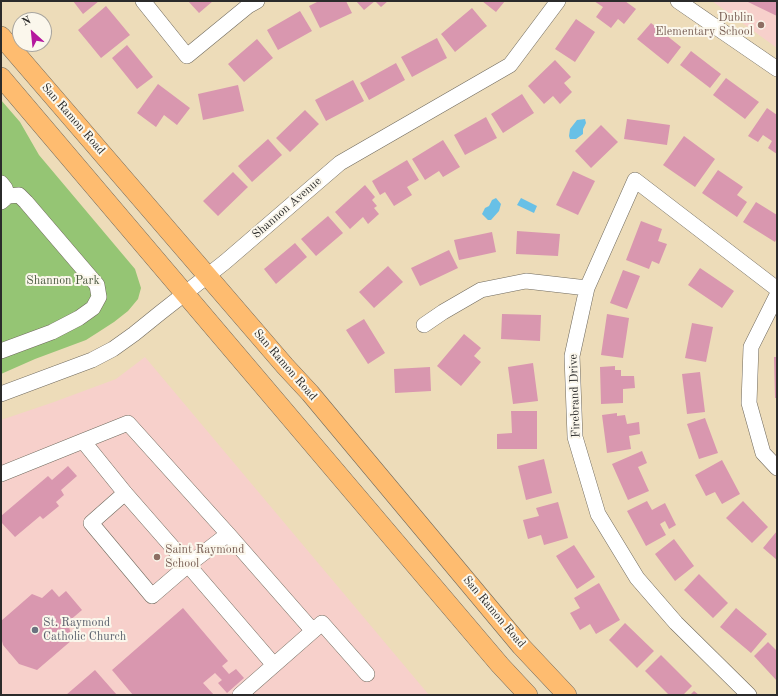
<!DOCTYPE html>
<html>
<head>
<meta charset="utf-8">
<style>
	body { margin:0 }
	#map { position:relative; width:778px; height:696px; overflow:hidden; background:#eddcb9; font-family:"Old Standard TT",serif }
	canvas { display:block }
	.frame { position:absolute; inset:0; border:2px solid #2b2b2b; pointer-events:none }
	.north { position:absolute; left:12px; top:12px; width:40px; height:40px; box-sizing:border-box; background:#fbf7ec; border:1px solid #a8a59f; border-radius:50%; rotate:333deg; font-size:11px; font-weight:700; line-height:16px; text-align:center; color:#2b2b2b }
	.north::after { content:''; display:block; margin:auto; width:14px; height:18px; background:#b5179e; clip-path:polygon(50% 0,100% 100%,50% 72%,0 100%) }
</style>
</head>
<body>
<div id="map">
<canvas width="778" height="696"></canvas>
<div class="frame"></div>
<div class="north">N</div>
</div>
<script>
const c = document.querySelector('canvas').getContext('2d');
c.lineJoin = 'round';
function fillPath(path, color) {
  c.fillStyle = color;
  c.fill(path, 'evenodd');
}
function shape(rows) {
  const path = new Path2D();
  for (const r of rows) {
    path.moveTo(r[0], r[1]);
    for (let i = 2; i < r.length; i += 2) path.lineTo(r[i], r[i + 1]);
  }
  return path;
}
function stroke(path, color, width, dash) {
  c.strokeStyle = color;
  c.lineWidth = width;
  c.lineCap = dash ? 'butt' : 'round';
  c.setLineDash(dash || []);
  c.stroke(path);
}
function write(font, color, halo, rows, align = 'center') {
  c.font = font + ' "Old Standard TT",serif';
  c.lineWidth = 4;
  c.setLineDash([]);
  c.textBaseline = 'middle';
  c.strokeStyle = halo;
  c.fillStyle = color;
  for (const [text, x, y, turn = 0] of rows) {
    c.save();
    c.translate(x, y);
    c.rotate((+turn || 0) * Math.PI / 180);
    c.textAlign = isNaN(turn) ? turn : align;
    if (halo) c.strokeText(text, 0, 0);
    c.fillText(text, 0, 0);
    c.restore();
  }
}
fillPath(shape([
	[712,1,777,1,777,48],
	[145,357,429,695,1,695,1,420,54,402,116,379]
]), '#f7d0cb');
fillPath(shape([
	[1,100,20,122,39,155,135,269,141,288,138,299,128,311,114,322,97,333,86,340,35,359,1,374]
]), '#95c574');
fillPath(shape([
	[585,119,586,123,583,129,583,134,576,139,570,139,569,136,570,129,577,120],
	[496,198,501,204,499,211,491,220,488,220,482,214,485,208,489,206,492,200],
	[521,198,537,206,534,213,517,205]
]), '#68c0e6');
fillPath(shape([
	[73,1,99,1,83,14],
	[188,1,213,1,199,13],
	[319,1,346,1,352,13,320,28,309,6],
	[356,1,375,1,364,10],
	[375,1,388,1,381,7],
	[482,1,505,1,496,12],
	[594,1,625,1,636,9,624,24,618,19,611,28,596,17,603,7],
	[748,1,777,1,777,16,748,2],
	[106,6,130,35,101,58,78,30],
	[472,8,487,26,455,52,441,34],
	[300,11,312,31,278,50,267,30],
	[576,19,595,32,575,62,555,49],
	[651,23,681,47,668,64,637,39],
	[437,38,447,58,412,77,401,57],
	[257,39,273,58,244,82,228,64],
	[127,45,153,77,137,89,112,58],
	[691,51,721,74,710,88,680,65],
	[555,60,571,77,564,83,572,92,560,104,553,96,544,104,528,86],
	[396,63,405,80,369,100,360,83],
	[726,78,759,102,745,119,713,95],
	[353,80,364,101,326,121,315,100],
	[158,84,190,108,177,125,164,115,156,127,137,113],
	[238,85,244,111,203,120,198,94],
	[522,94,534,113,503,133,491,114],
	[767,108,777,115,777,154,768,148,772,141,763,135,758,142,748,136],
	[305,110,319,124,290,152,276,138],
	[486,117,497,138,465,155,454,135],
	[627,119,670,125,667,145,624,139],
	[601,125,618,142,591,168,575,151],
	[684,136,715,159,695,187,663,165],
	[268,139,282,155,252,182,238,166],
	[443,140,460,167,443,177,439,171,425,180,412,159],
	[407,160,419,180,407,187,412,195,394,206,385,192,380,195,372,181],
	[718,170,743,187,737,195,747,202,737,217,702,193],
	[573,171,595,181,578,215,556,205],
	[233,172,248,187,218,216,203,201],
	[365,185,375,197,372,200,377,206,374,208,379,214,368,224,363,217,350,229,335,212],
	[756,202,777,215,777,238,775,242,743,222],
	[328,216,343,233,316,256,301,239],
	[641,221,662,229,658,241,667,244,659,264,652,261,649,269,626,260],
	[517,231,560,234,558,256,516,254],
	[492,232,496,252,459,260,454,240],
	[295,243,307,257,276,284,264,269],
	[449,250,458,268,420,286,411,268],
	[388,266,403,282,374,308,359,292],
	[700,268,734,291,722,308,688,285],
	[623,270,640,276,627,309,610,303],
	[502,314,541,315,540,341,501,339],
	[607,314,629,318,623,358,601,355],
	[364,319,385,353,368,364,346,330],
	[692,323,713,327,706,362,685,358],
	[464,334,481,348,474,356,481,362,461,386,437,366],
	[774,357,777,357,777,398,775,398],
	[533,363,538,401,513,404,508,367],
	[615,366,615,370,621,370,621,376,634,376,635,388,623,389,623,403,601,404,600,367],
	[430,367,431,391,395,393,394,369],
	[700,372,705,412,687,414,682,374],
	[511,411,537,411,537,449,497,449,497,434,512,433],
	[617,413,617,416,625,415,627,424,639,422,640,434,629,436,631,449,607,453,602,415],
	[705,418,718,453,699,459,687,424],
	[642,451,647,463,638,467,649,491,628,500,612,464],
	[544,459,552,493,526,500,518,466],
	[722,460,740,494,722,504,715,492,706,496,695,475],
	[68,466,77,476,61,490,64,495,56,502,59,506,43,519,40,516,15,537,1,522,1,516,48,476,52,480],
	[647,501,652,510,665,503,676,525,669,529,665,521,660,524,666,535,646,546,627,511],
	[743,501,768,527,752,543,726,518],
	[558,502,568,538,544,545,541,535,528,539,523,520,539,516,536,508],
	[777,531,777,560,763,548],
	[674,539,694,566,675,581,655,554],
	[574,545,595,577,577,589,556,556],
	[699,574,728,603,713,618,684,590],
	[599,583,620,620,596,634,590,624,580,630,570,613,580,608,574,598],
	[52,589,59,597,66,591,82,610,68,622,72,640,37,670,19,664,3,645,1,637,1,621,32,594,42,598],
	[183,608,228,661,222,666,229,674,236,669,244,678,227,693,218,683,222,680,215,673,203,683,214,695,133,695,112,670],
	[736,608,767,634,751,653,720,627],
	[625,623,654,651,637,668,609,640],
	[768,642,776,650,777,649,777,681,754,656],
	[661,655,692,686,683,695,669,695,645,671],
	[95,670,117,695,66,695],
	[694,691,699,695,690,695]
]), '#d997af');
const minor = shape([
	[143,1,187,56,248,6,257,1],
	[678,1,777,69],
	[1,183,5,188,8,196],
	[1,202,8,196,19,195,26,202,97,285,99,297,93,308,79,318,52,332,1,351],
	[777,295,751,347,749,403,763,453,777,468],
	[424,325,443,312,481,290,526,281,587,288],
	[1,394,92,360,113,349,134,334,160,313,225,262,340,163,510,65,558,1],
	[1,474,83,441],
	[125,493,91,523,152,596,188,565,228,534,128,423,83,441,125,493,188,565,274,665],
	[228,534,313,631],
	[240,695,322,623,367,674],
	[749,695,676,623,637,578,598,514,575,437,572,356,587,288,635,180,777,289]
]);
const major = shape([
	[1,36,285,366,310,393,521,646,567,695],
	[1,77,500,665,528,695]
]);
stroke(minor, '#6f695d', 16);
stroke(major, '#6f695d', 20);
stroke(minor, '#fff', 15);
stroke(major, '#febc70', 19);
for (const [x, y, r, color] of [
	[761,25,4,"#8d6e63"],
	[157,557,4,"#8d6e63"],
	[35,630,4,"#6b7280"]
]) {
  const dot = new Path2D();
  dot.arc(x, y, r, 0, 2 * Math.PI);
  c.fillStyle = color;
  c.fill(dot);
  stroke(dot, '#fbf7ec', 1.5);
}
write('12px', '#785e54', '#fbf7ec', [
	["Dublin",753,18],
	["Elementary School",753,32],
	["Saint Raymond",165,550,"left"],
	["School",165,564,"left"]
], 'right');
write('12px', '#2b2b2b', '#fbf7ec', [
	["San Ramon Road",73,119,49],
	["Shannon Avenue",287,208,-41],
	["San Ramon Road",285,365,49],
	["Firebrand Drive",575,396,-92],
	["San Ramon Road",494,612,50]
]);
write('12px', '#4b5941', '#fbf7ec', [
	["Shannon Park",63,281]
]);
write('12px', '#5b616d', '#fbf7ec', [
	["St. Raymond",43,623],
	["Catholic Church",43,637]
], 'left');
</script>
</body>
</html>
